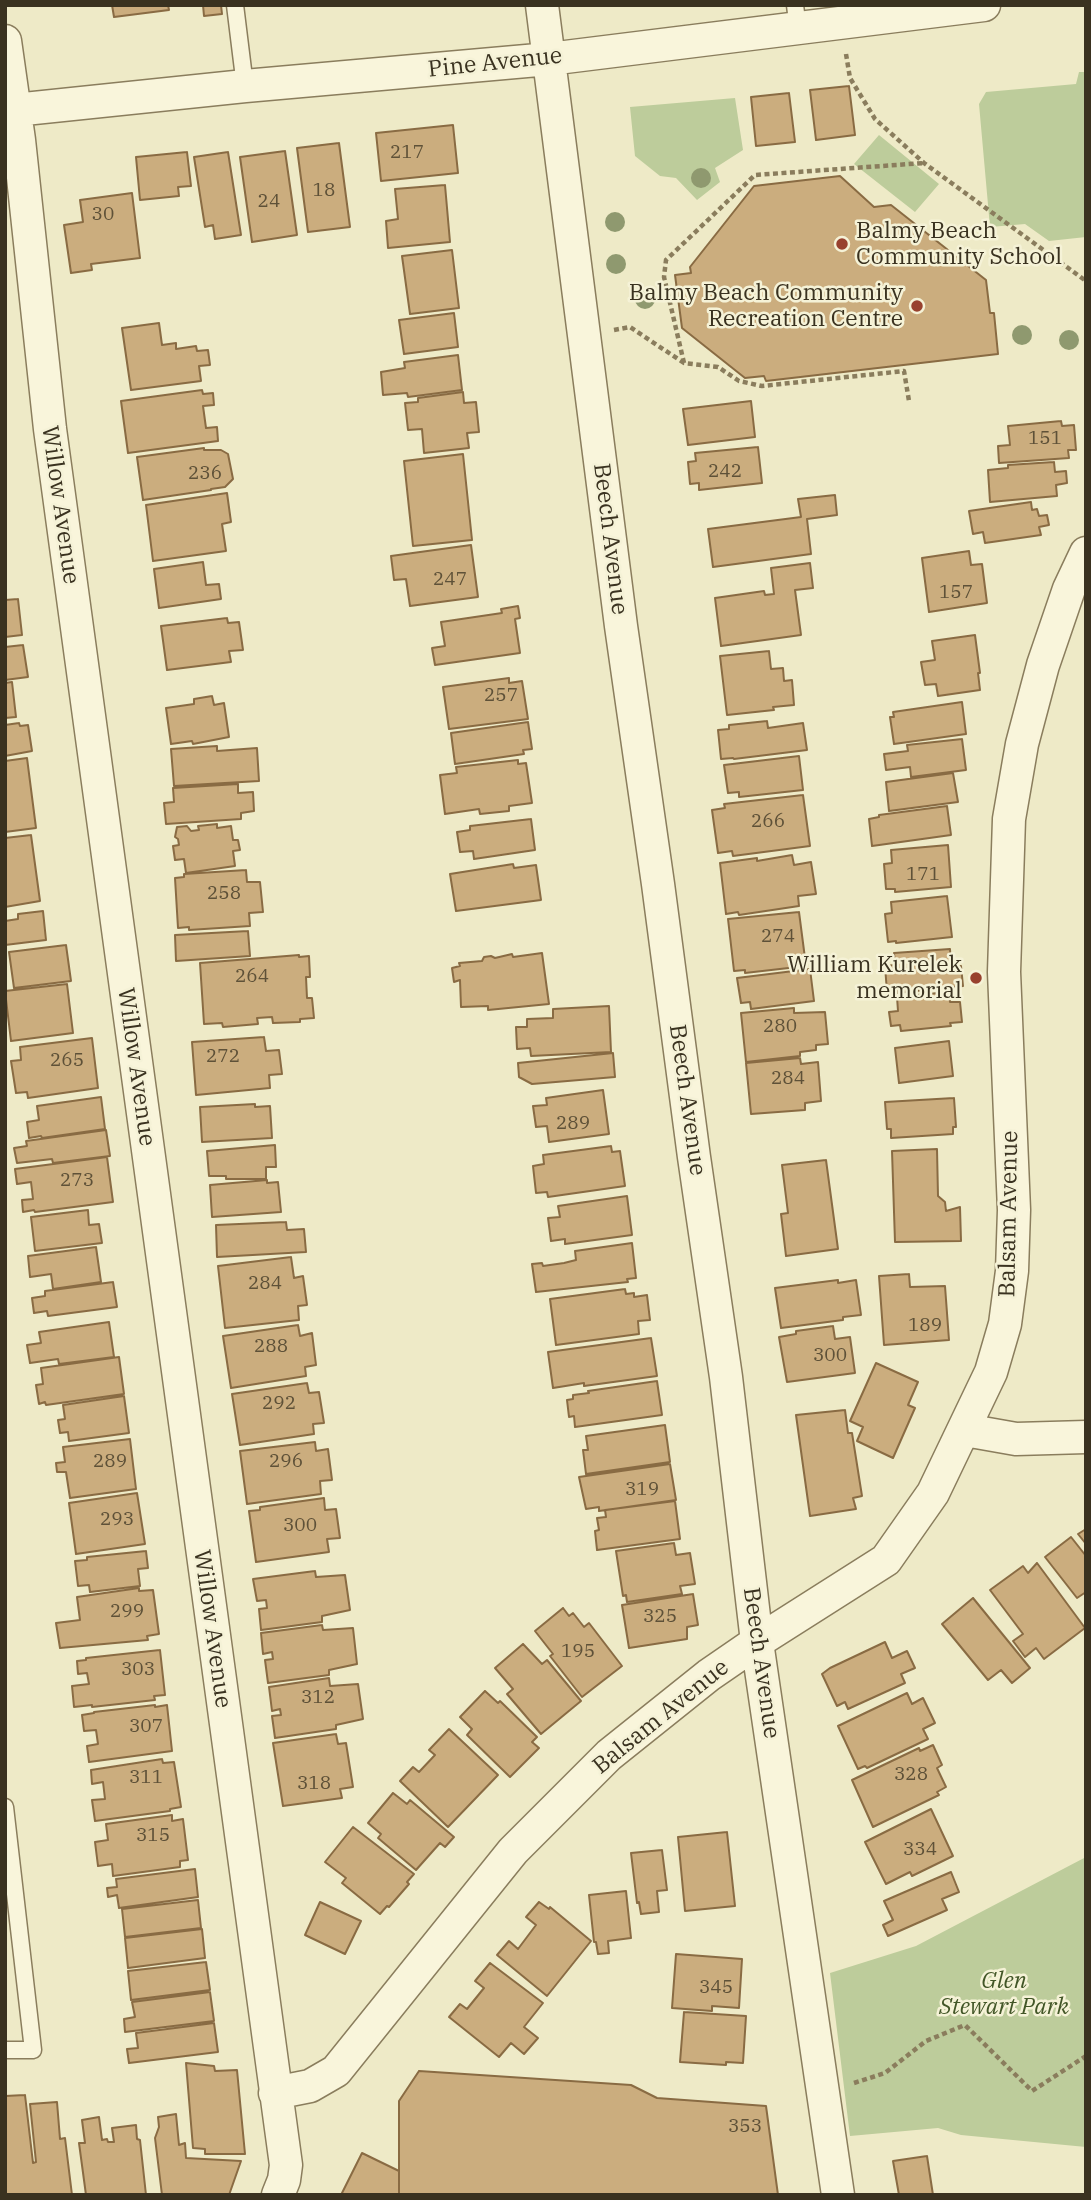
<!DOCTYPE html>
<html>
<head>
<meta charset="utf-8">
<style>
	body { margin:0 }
	#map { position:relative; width:1091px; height:2200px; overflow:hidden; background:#eeeac7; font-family:"IBM Plex Serif",serif }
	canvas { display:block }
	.frame { position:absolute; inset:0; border:7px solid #3a3220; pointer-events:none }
</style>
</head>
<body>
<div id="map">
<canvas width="1091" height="2200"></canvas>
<div class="frame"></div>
</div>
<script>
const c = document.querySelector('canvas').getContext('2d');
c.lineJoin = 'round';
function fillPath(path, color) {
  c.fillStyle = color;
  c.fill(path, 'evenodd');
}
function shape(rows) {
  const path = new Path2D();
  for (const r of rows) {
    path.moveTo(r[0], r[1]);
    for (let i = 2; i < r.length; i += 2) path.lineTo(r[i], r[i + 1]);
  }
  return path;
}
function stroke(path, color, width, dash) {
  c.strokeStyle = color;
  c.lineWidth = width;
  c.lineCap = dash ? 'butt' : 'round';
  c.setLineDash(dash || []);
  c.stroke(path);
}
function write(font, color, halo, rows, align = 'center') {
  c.font = font + ' "IBM Plex Serif",serif';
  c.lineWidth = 5;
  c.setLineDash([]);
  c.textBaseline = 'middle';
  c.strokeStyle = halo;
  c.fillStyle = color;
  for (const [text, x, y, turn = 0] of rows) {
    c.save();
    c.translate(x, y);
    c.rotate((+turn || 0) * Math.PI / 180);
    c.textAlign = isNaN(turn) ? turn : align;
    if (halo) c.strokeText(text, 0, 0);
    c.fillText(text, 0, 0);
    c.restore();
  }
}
fillPath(shape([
	[1079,72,1086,72,1086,237,1049,241,1025,224,990,227,979,104,986,92,1076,84],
	[735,98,743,150,715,168,720,182,697,200,676,178,660,176,635,156,630,107],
	[879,135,939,184,915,212,854,164],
	[1086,1857,1086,2147,961,2135,938,2128,850,2136,830,1973,916,1946]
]), '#bdcc9b');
const building = shape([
	[112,5,168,5,169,10,114,17,112,5],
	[203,5,221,5,222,14,204,16,203,5],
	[849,86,855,135,816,140,810,90,849,86],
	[789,93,795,142,756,146,751,97,789,93],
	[453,125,458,173,381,181,376,133,453,125],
	[339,143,350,227,308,232,297,148,339,143],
	[285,151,297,235,252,242,240,157,285,151],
	[187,152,191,186,178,187,179,196,140,200,136,157,187,152],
	[228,152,241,235,215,239,213,225,205,227,194,157,228,152],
	[840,176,874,207,891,205,986,280,990,313,994,313,998,354,766,381,764,376,745,378,682,328,675,275,691,273,690,267,754,186,840,176],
	[445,185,450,242,388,248,386,221,398,219,395,189,445,185],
	[132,193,140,258,91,264,92,270,71,273,64,225,83,222,80,200,132,193],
	[452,250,459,308,410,314,402,256,452,250],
	[454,313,458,347,404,354,399,320,454,313],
	[159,323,162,345,176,343,176,349,196,346,197,351,208,350,210,365,199,366,201,381,131,390,122,328,159,323],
	[458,355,462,390,408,397,407,393,383,395,381,372,405,368,404,362,458,355],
	[202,390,203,394,213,393,214,405,203,406,206,428,217,427,218,441,128,453,121,401,202,390],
	[463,392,464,403,476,402,479,432,467,433,469,448,424,453,422,429,408,430,405,403,418,402,418,398,463,392],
	[751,401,755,437,688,445,683,409,751,401],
	[1061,421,1062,426,1074,425,1076,450,1068,450,1069,458,999,463,998,446,1010,445,1008,426,1061,421],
	[758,447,762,483,699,490,699,483,690,484,688,462,696,461,695,453,758,447],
	[204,448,204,450,221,450,228,454,233,479,225,487,211,489,211,490,143,500,137,457,204,448],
	[463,454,472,540,413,546,404,461,463,454],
	[1054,462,1055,472,1066,471,1067,483,1056,485,1057,496,990,502,988,470,1008,468,1008,465,1054,462],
	[227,493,231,522,222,524,226,551,153,561,146,505,227,493],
	[835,495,837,515,807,519,811,554,713,567,708,529,801,517,798,499,835,495],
	[1031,502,1032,510,1037,509,1039,516,1047,515,1049,525,1039,527,1041,535,985,543,983,532,973,534,969,511,1031,502],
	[471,545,478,597,410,606,406,579,394,580,391,556,471,545],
	[969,551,971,565,982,564,987,603,929,612,922,558,969,551],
	[203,562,206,585,219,584,221,599,159,608,154,569,203,562],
	[810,563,813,588,795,590,801,635,721,646,715,598,764,591,765,595,774,594,771,568,810,563],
	[18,599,22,635,5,637,5,600,18,599],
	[518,606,520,618,515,619,520,653,435,665,432,648,445,646,441,622,502,613,501,609,518,606],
	[227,618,228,623,239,622,243,650,229,651,231,662,167,670,161,626,227,618],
	[975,635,980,673,978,673,980,690,938,696,936,684,925,685,921,662,935,660,932,641,975,635],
	[23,645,28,677,5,680,5,647,23,645],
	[769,651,771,669,783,668,784,681,792,680,794,705,773,707,774,710,727,715,720,656,769,651],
	[509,678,509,683,522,681,528,719,449,729,443,687,509,678],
	[12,682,16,717,5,718,5,683,12,682],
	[212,696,214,705,224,703,229,737,193,744,192,741,171,744,166,708,194,704,194,699,212,696],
	[962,702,966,734,894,744,890,717,894,717,893,712,962,702],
	[767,721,768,728,803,723,807,750,734,759,733,758,721,759,718,730,729,729,729,725,767,721],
	[528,722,532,749,523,750,524,754,455,764,451,733,528,722],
	[19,723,20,726,28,725,32,751,5,756,5,725,19,723],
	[962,739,966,770,911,777,910,767,886,770,884,754,908,751,907,745,962,739],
	[217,746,217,751,257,748,259,781,174,786,171,749,217,746],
	[799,756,803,790,739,797,739,792,728,793,724,765,799,756],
	[27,758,36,828,5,832,5,761,27,758],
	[518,760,518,764,526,763,532,803,509,806,509,811,480,814,479,809,445,814,440,775,457,773,456,767,518,760],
	[953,773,958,802,889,811,886,782,953,773],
	[238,784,238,793,253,792,254,811,241,813,241,819,166,824,164,803,174,802,173,788,238,784],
	[803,795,810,846,733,856,732,851,718,853,712,810,725,808,724,804,803,795],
	[947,806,951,835,872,846,869,819,879,817,879,815,947,806],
	[531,819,535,850,474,859,473,851,460,852,457,832,470,830,470,826,531,819],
	[217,824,217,828,231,826,233,840,238,840,240,850,233,851,235,866,186,873,184,859,175,860,173,846,179,845,178,839,175,837,177,827,187,826,191,831,199,830,198,826,217,824],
	[31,835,40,901,5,907,5,838,31,835],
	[948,845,951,887,895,892,895,889,886,889,884,864,892,863,891,850,948,845],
	[792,855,794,865,811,862,816,894,798,896,799,906,739,915,738,912,726,914,720,863,757,858,757,861,792,855],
	[513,864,514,868,536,865,541,900,456,911,450,874,513,864],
	[246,870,247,882,260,882,263,912,249,913,250,926,189,930,189,927,178,928,175,878,184,877,184,874,246,870],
	[947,896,952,937,896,943,896,941,888,942,885,914,892,913,891,902,947,896],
	[43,911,46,940,5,945,5,921,18,919,18,914,43,911],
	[799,912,806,966,745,973,745,970,734,971,728,919,799,912],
	[248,931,250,956,176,961,175,935,248,931],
	[66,945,71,981,14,988,9,952,66,945],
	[950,949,951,967,961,966,963,986,897,993,897,991,887,992,885,966,895,965,894,953,950,949],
	[542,953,549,1004,488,1010,488,1006,461,1007,460,980,454,982,452,968,460,966,459,963,482,961,484,957,491,956,495,958,512,954,513,957,542,953],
	[299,955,299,957,309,956,310,977,306,977,307,998,312,998,314,1018,300,1019,300,1022,273,1023,272,1017,257,1018,258,1024,223,1027,222,1023,204,1024,200,963,299,955],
	[810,969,814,1001,751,1009,750,1002,741,1003,737,978,810,969],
	[67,984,73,1033,11,1041,5,991,67,984],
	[949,992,950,1002,960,1002,962,1022,950,1023,951,1026,901,1031,900,1025,891,1026,889,1012,898,1011,897,997,949,992],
	[609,1006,611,1052,531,1056,530,1048,517,1049,516,1027,527,1027,527,1019,553,1018,553,1009,609,1006],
	[794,1008,794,1013,825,1012,828,1044,816,1045,816,1050,800,1052,800,1056,746,1062,741,1013,794,1008],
	[264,1037,266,1051,279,1050,282,1074,269,1075,270,1088,196,1095,192,1042,264,1037],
	[92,1038,98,1088,28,1098,27,1092,16,1093,11,1061,21,1060,20,1047,92,1038],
	[949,1041,953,1076,899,1083,895,1048,949,1041],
	[613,1053,615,1077,532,1084,519,1077,518,1063,613,1053],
	[800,1058,801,1064,818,1062,821,1101,805,1103,805,1110,751,1114,746,1063,800,1058],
	[603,1090,609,1134,549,1142,547,1126,536,1127,533,1106,547,1105,546,1098,603,1090],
	[101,1097,105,1129,42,1138,41,1136,29,1138,27,1122,39,1120,37,1106,101,1097],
	[954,1098,956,1127,953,1127,953,1134,891,1138,891,1129,887,1129,885,1102,954,1098],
	[255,1104,255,1107,270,1106,272,1138,202,1142,200,1107,255,1104],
	[106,1130,110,1156,53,1163,52,1159,17,1163,14,1148,27,1146,26,1141,106,1130],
	[275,1145,276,1167,266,1167,266,1179,226,1179,226,1176,209,1176,207,1151,275,1145],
	[611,1146,612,1152,620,1151,625,1186,548,1197,547,1192,536,1193,533,1166,544,1164,543,1155,611,1146],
	[937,1149,938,1196,945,1202,946,1211,960,1207,961,1241,895,1242,892,1151,937,1149],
	[107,1157,113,1202,35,1212,34,1210,23,1212,22,1200,33,1199,31,1182,17,1184,15,1169,107,1157],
	[826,1160,838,1249,786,1256,781,1214,788,1213,782,1165,826,1160],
	[267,1180,267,1183,278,1182,281,1212,212,1217,210,1185,267,1180],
	[627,1196,632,1235,565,1244,565,1239,551,1241,548,1218,560,1217,558,1206,627,1196],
	[88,1210,89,1225,99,1224,102,1243,35,1251,31,1217,88,1210],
	[286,1222,287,1230,304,1229,306,1252,217,1257,216,1225,286,1222],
	[632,1243,636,1278,627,1279,628,1282,536,1292,532,1264,542,1263,543,1266,564,1263,576,1260,575,1251,632,1243],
	[96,1247,101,1282,53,1289,51,1274,30,1277,28,1256,96,1247],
	[291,1257,294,1278,303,1276,307,1305,298,1306,299,1320,225,1328,218,1266,291,1257],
	[909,1274,910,1287,945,1286,949,1340,884,1345,879,1276,909,1274],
	[838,1280,838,1283,856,1280,861,1315,843,1317,843,1320,781,1328,775,1288,838,1280],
	[113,1282,117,1307,48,1316,47,1311,34,1313,32,1298,45,1296,45,1291,113,1282],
	[625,1289,626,1294,634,1293,634,1297,647,1295,650,1320,638,1321,639,1334,556,1345,550,1299,625,1289],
	[109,1322,114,1357,59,1364,58,1359,30,1363,27,1345,41,1343,39,1332,109,1322],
	[298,1325,300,1336,312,1333,316,1365,305,1367,306,1376,231,1388,223,1336,298,1325],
	[833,1326,835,1339,850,1337,855,1373,787,1382,779,1337,796,1334,796,1331,833,1326],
	[651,1338,657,1376,584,1386,584,1383,553,1388,548,1352,651,1338],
	[119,1357,124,1394,46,1405,45,1402,39,1404,36,1385,43,1384,41,1368,119,1357],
	[876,1363,918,1382,908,1405,915,1408,893,1458,857,1441,863,1427,850,1421,876,1363],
	[657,1381,662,1415,575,1427,574,1416,569,1417,567,1400,573,1399,573,1395,589,1393,588,1391,657,1381],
	[307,1383,309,1393,319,1392,324,1423,313,1424,314,1434,240,1445,232,1394,307,1383],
	[124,1396,129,1433,69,1441,68,1432,60,1433,58,1420,65,1419,63,1405,124,1396],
	[845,1410,848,1433,852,1433,862,1496,853,1498,856,1509,810,1516,796,1415,845,1410],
	[665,1425,670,1462,586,1474,583,1450,588,1450,586,1436,665,1425],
	[130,1439,136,1489,70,1498,66,1472,57,1472,56,1463,65,1462,63,1447,130,1439],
	[315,1442,316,1451,328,1449,332,1480,320,1481,321,1494,247,1504,240,1451,315,1442],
	[670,1464,676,1500,599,1511,599,1507,586,1509,579,1477,670,1464],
	[137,1493,145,1544,76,1554,69,1503,137,1493],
	[324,1498,325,1510,336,1509,340,1538,327,1539,329,1552,256,1562,249,1511,260,1510,260,1507,324,1498],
	[675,1501,680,1539,597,1550,595,1531,599,1530,597,1518,606,1517,605,1510,675,1501],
	[1086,1529,1086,1544,1078,1534,1086,1529],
	[1071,1537,1086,1556,1086,1592,1077,1598,1045,1557,1071,1537],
	[674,1543,676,1555,690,1553,695,1584,680,1586,682,1594,627,1602,626,1595,623,1596,616,1551,674,1543],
	[146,1551,148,1568,138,1569,140,1586,90,1592,89,1585,78,1586,75,1561,87,1560,87,1557,146,1551],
	[1037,1563,1085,1628,1044,1659,1036,1648,1025,1657,1013,1641,1023,1634,990,1590,1023,1566,1028,1573,1037,1563],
	[315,1571,316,1577,345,1575,350,1610,322,1616,322,1622,261,1630,259,1609,267,1608,266,1600,257,1601,253,1579,315,1571],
	[139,1588,139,1591,153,1590,159,1634,147,1636,148,1640,60,1648,56,1623,80,1620,77,1597,139,1588],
	[693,1594,698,1625,687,1627,687,1639,629,1648,622,1605,693,1594],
	[973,1598,1030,1668,1012,1683,1001,1670,988,1680,942,1624,973,1598],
	[563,1608,569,1616,573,1613,584,1627,589,1623,622,1666,582,1697,550,1656,553,1654,535,1631,563,1608],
	[322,1625,323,1630,353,1628,357,1664,329,1670,329,1675,268,1683,265,1660,273,1659,272,1652,263,1654,261,1633,322,1625],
	[885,1642,892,1658,907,1651,915,1668,901,1674,905,1683,848,1709,845,1702,837,1706,822,1674,830,1668,885,1642],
	[523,1644,542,1664,547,1660,581,1701,541,1734,507,1694,513,1689,495,1668,523,1644],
	[160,1650,165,1695,154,1696,155,1700,92,1707,92,1705,74,1707,72,1686,89,1684,87,1673,78,1674,77,1661,86,1660,86,1658,160,1650],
	[329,1678,330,1686,358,1684,363,1719,336,1725,336,1729,275,1738,272,1716,281,1715,280,1709,272,1711,269,1687,329,1678],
	[485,1691,498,1703,500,1701,537,1737,532,1742,539,1748,510,1777,467,1735,472,1729,460,1717,485,1691],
	[907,1693,912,1704,923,1698,935,1723,923,1729,928,1739,867,1768,865,1766,858,1769,838,1726,907,1693],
	[155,1705,155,1707,167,1705,172,1751,89,1762,87,1746,98,1744,96,1730,84,1731,82,1715,94,1713,94,1712,155,1705],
	[449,1729,498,1775,448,1827,400,1781,413,1767,419,1772,435,1755,429,1750,449,1729],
	[336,1734,338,1744,346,1743,353,1787,340,1789,342,1798,283,1806,273,1743,336,1734],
	[933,1745,942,1765,937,1768,946,1787,937,1792,939,1795,873,1827,852,1780,919,1748,920,1751,933,1745],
	[162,1759,163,1763,174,1762,181,1807,170,1809,170,1811,95,1821,92,1800,105,1799,103,1782,92,1784,91,1770,162,1759],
	[393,1793,407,1804,410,1800,454,1837,445,1847,440,1843,416,1870,378,1838,381,1834,368,1823,393,1793],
	[931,1809,953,1856,912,1876,910,1872,886,1884,865,1842,931,1809],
	[172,1815,172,1821,183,1819,188,1860,180,1861,180,1867,113,1876,112,1864,98,1866,95,1842,108,1840,106,1824,172,1815],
	[353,1827,414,1874,407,1882,409,1884,389,1907,387,1906,380,1914,342,1883,346,1878,325,1862,353,1827],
	[727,1832,735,1906,685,1911,678,1837,727,1832],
	[662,1850,667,1890,657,1891,659,1912,641,1914,639,1902,637,1903,631,1853,662,1850],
	[195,1869,198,1897,119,1908,117,1895,108,1897,107,1888,117,1887,116,1879,195,1869],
	[951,1872,959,1892,942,1899,947,1910,888,1936,883,1925,893,1920,884,1901,951,1872],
	[626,1891,631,1938,608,1941,609,1953,598,1954,596,1942,594,1942,589,1895,626,1891],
	[198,1900,201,1928,125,1937,122,1909,198,1900],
	[320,1902,361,1921,345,1954,305,1935,320,1902],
	[539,1902,549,1909,550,1907,591,1941,547,1996,497,1955,509,1941,518,1949,536,1925,526,1917,539,1902],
	[202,1929,205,1958,128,1968,125,1938,202,1929],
	[676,1954,742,1959,739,2008,712,2006,712,2011,672,2008,676,1954],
	[206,1962,210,1990,131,2000,128,1971,206,1962],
	[490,1963,543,2003,524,2027,538,2038,524,2054,511,2043,499,2057,449,2017,460,2004,467,2009,484,1988,475,1981,490,1963],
	[210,1992,214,2021,125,2032,124,2019,135,2017,132,2002,210,1992],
	[684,2012,746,2016,743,2063,726,2062,726,2065,680,2062,684,2012],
	[214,2023,218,2052,129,2063,127,2049,138,2048,136,2033,214,2023],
	[186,2063,214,2066,215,2071,237,2070,245,2154,205,2154,205,2149,193,2148,186,2063],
	[419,2071,631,2085,657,2098,766,2106,778,2195,399,2195,399,2101,419,2071],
	[25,2095,33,2163,36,2162,30,2104,57,2102,60,2139,65,2138,72,2195,5,2195,5,2096,25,2095],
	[176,2114,179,2145,185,2143,186,2158,241,2161,229,2195,162,2195,155,2138,159,2127,158,2117,176,2114],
	[99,2117,102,2140,107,2139,108,2142,114,2142,112,2128,136,2125,137,2139,140,2140,146,2195,86,2195,79,2143,85,2143,82,2120,99,2117],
	[362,2153,399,2171,399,2195,341,2195,362,2153],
	[927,2156,933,2195,899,2195,893,2161,927,2156]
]);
fillPath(building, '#cbad7e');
stroke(building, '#896b43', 2);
const lane = shape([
	[235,5,245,86],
	[795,5,798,29],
	[5,1807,33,2050,5,2050]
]);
const street = shape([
	[542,5,621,626,658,884,694,1157,726,1377,757,1642,838,2195],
	[5,41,19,140,50,429,286,2165,284,2180,278,2195],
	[5,111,245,86,549,59,984,5],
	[965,1430,1016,1439,1086,1437],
	[275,2093,310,2086,336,2071,513,1851,609,1755,709,1675,757,1642,886,1560,933,1493,991,1372,1005,1324,1012,1271,1014,1210,1004,972,1009,819,1022,744,1043,665,1069,589,1086,553]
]);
stroke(lane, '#8a7d5d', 19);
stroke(street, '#8a7d5d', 35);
stroke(shape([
	[846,54,850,78,875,119,924,163,1086,281],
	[614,330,630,327,684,363,718,367,739,381,762,386,904,371,909,401],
	[684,363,664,277,666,260,755,175,924,163],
	[854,2083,885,2073,926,2041,965,2025,1032,2091,1086,2056]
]), '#8a7d5d', 4.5, [5, 3.5]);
stroke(lane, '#f9f5db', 16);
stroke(street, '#f9f5db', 32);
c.fillStyle = '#8f996f';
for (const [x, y] of [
	[701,178],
	[615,222],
	[616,264],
	[645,299],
	[1022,335],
	[1069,340]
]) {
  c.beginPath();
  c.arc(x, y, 10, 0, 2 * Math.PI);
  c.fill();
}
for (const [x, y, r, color] of [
	[842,244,7,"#98412e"],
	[917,306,7,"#98412e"],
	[976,978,7,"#98412e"]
]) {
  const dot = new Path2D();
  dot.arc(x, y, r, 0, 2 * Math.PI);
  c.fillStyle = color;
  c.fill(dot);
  stroke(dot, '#f5f2d7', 2.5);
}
write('19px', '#5e5138', null, [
	["217",407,153],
	["18",324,191],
	["24",269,202],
	["30",103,215],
	["151",1045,439],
	["242",725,472],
	["236",205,474],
	["247",450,580],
	["157",956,593],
	["257",501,696],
	["266",768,822],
	["171",923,875],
	["258",224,894],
	["274",778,937],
	["264",252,977],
	["280",780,1027],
	["272",223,1057],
	["265",67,1061],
	["284",788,1079],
	["289",573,1124],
	["273",77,1181],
	["284",265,1284],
	["189",925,1326],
	["288",271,1347],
	["300",830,1356],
	["292",279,1404],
	["289",110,1462],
	["296",286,1462],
	["319",642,1490],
	["293",117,1520],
	["300",300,1526],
	["299",127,1612],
	["325",660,1617],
	["195",578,1652],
	["303",138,1670],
	["312",318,1698],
	["307",146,1727],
	["328",911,1775],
	["311",146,1778],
	["318",314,1784],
	["315",153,1836],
	["334",920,1850],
	["345",716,1988],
	["353",745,2127]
]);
write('23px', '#3a3220', '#f5f2d7', [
	["Pine Avenue",495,63,-6],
	["Willow Avenue",60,505,82],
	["Beech Avenue",610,539,83],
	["Willow Avenue",136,1067,82],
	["Beech Avenue",687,1100,82],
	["Balsam Avenue",1009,1214,-89],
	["Willow Avenue",212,1629,82],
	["Beech Avenue",761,1663,82],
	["Balsam Avenue",661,1717,-39]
]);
write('23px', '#3a3220', '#f5f2d7', [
	["Balmy Beach",856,231,"left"],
	["Community School",856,257,"left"],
	["Balmy Beach Community",903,293],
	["Recreation Centre",903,319],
	["William Kurelek",962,965],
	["memorial",962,991]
], 'right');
write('italic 23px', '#425627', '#f5f2d7', [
	["Glen",1004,1981],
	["Stewart Park",1004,2007]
]);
</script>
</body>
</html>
